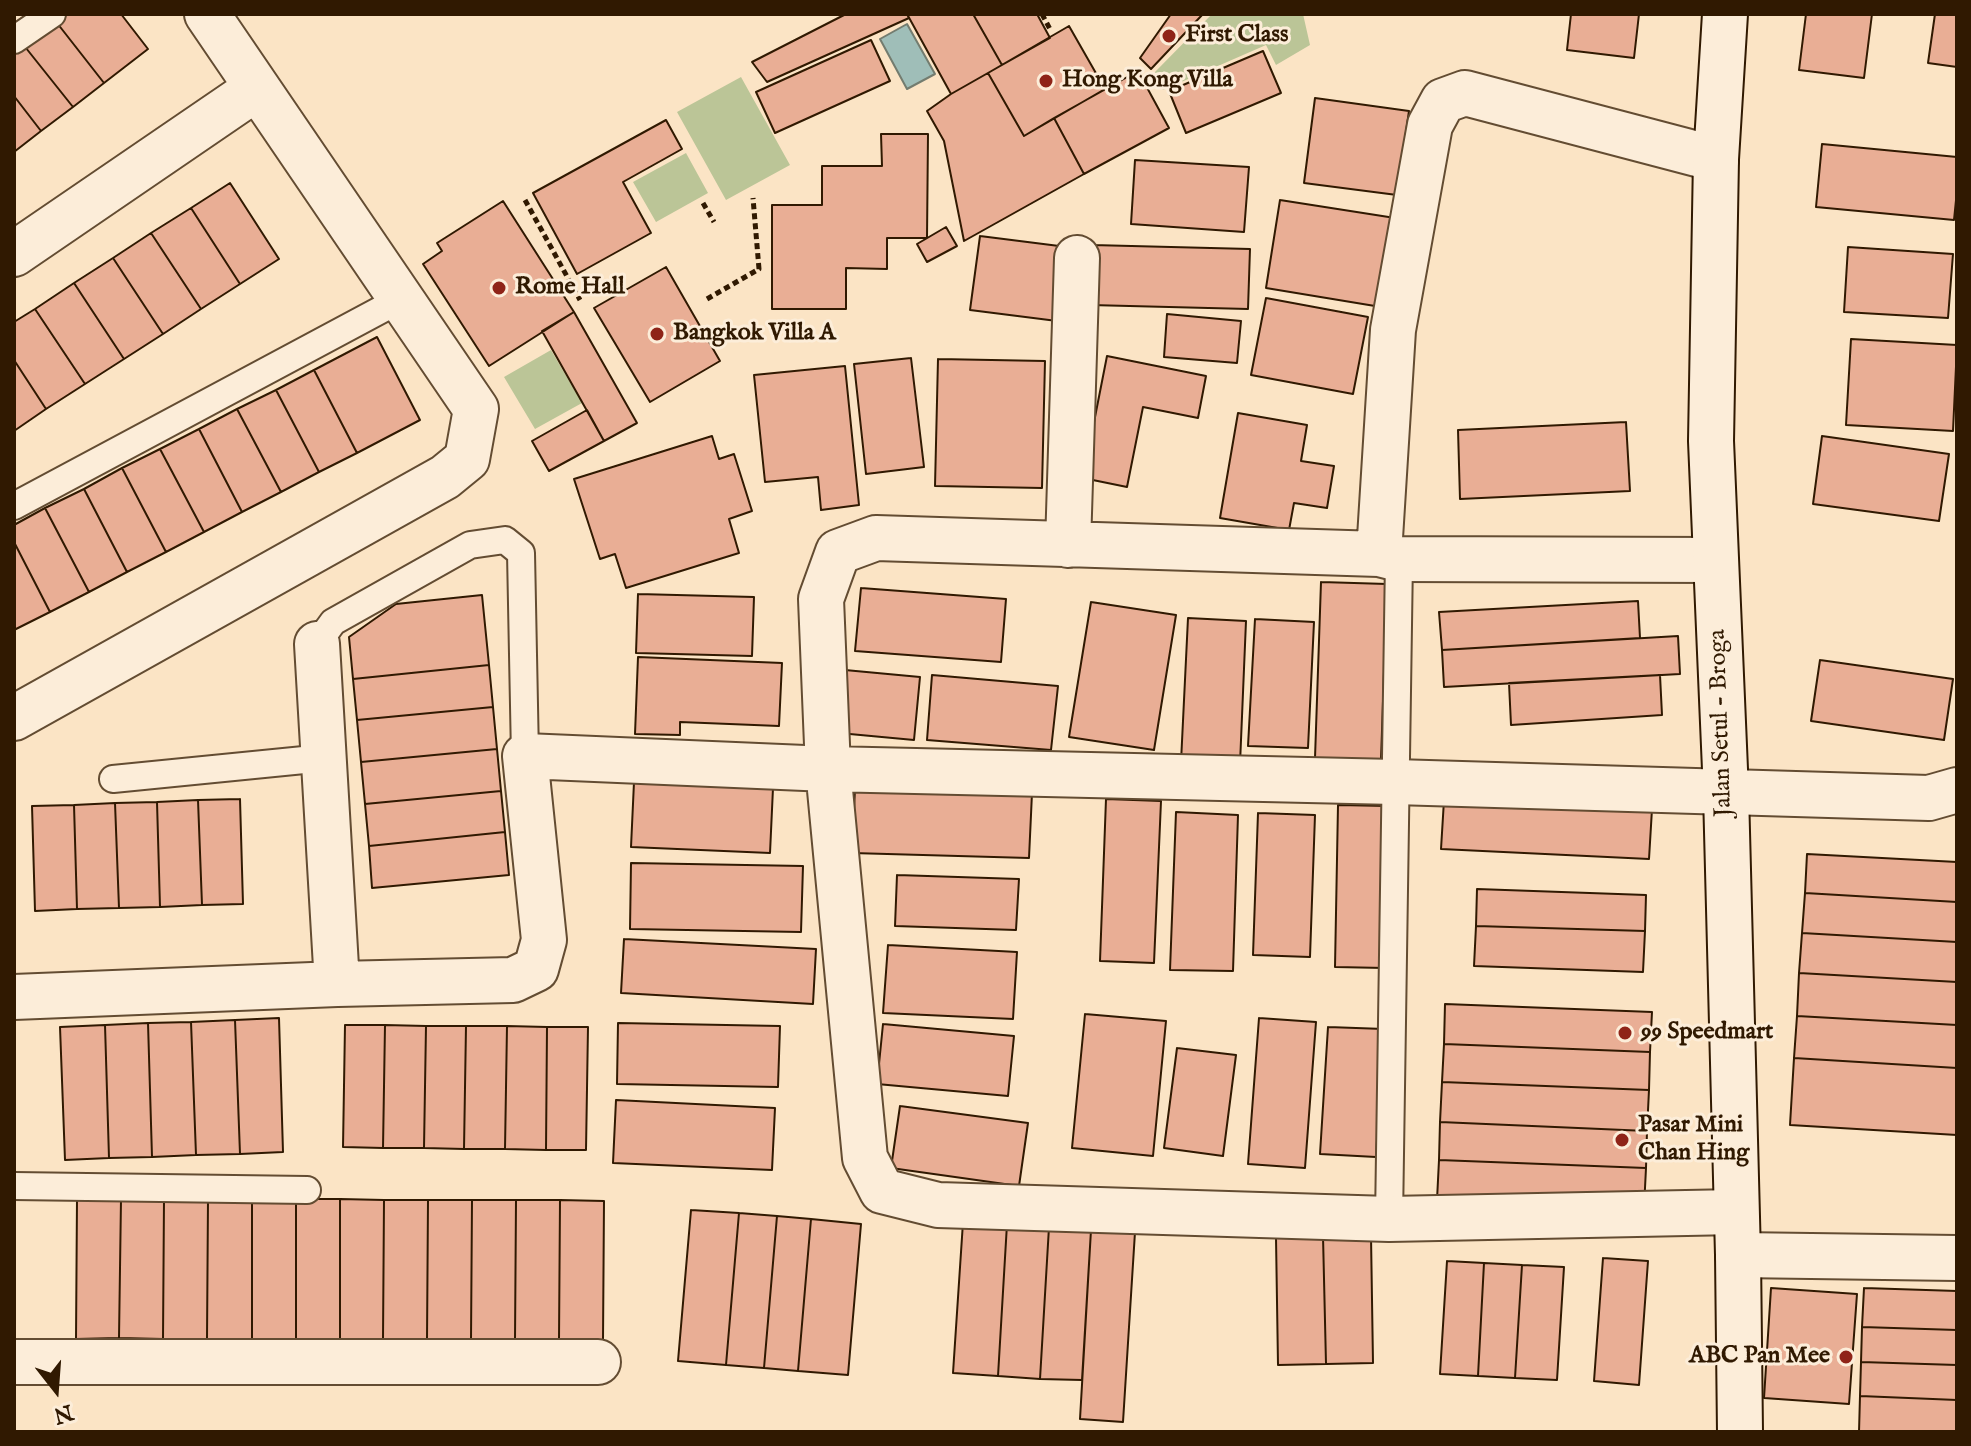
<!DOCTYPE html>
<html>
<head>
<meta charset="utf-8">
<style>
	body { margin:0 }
	#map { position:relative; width:1971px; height:1446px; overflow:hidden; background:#fbe4c5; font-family:"IM FELL English",serif }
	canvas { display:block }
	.frame { position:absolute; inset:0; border:16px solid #301901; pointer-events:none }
	.north { position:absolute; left:16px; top:1350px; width:80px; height:80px; -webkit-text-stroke:6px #fcedd9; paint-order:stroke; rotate:163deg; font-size:22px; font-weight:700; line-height:32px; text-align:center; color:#301901 }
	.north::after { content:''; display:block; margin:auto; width:28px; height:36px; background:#301901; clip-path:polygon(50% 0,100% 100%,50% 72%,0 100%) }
</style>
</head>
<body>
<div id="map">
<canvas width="1971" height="1446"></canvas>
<div class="frame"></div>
<div class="north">N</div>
</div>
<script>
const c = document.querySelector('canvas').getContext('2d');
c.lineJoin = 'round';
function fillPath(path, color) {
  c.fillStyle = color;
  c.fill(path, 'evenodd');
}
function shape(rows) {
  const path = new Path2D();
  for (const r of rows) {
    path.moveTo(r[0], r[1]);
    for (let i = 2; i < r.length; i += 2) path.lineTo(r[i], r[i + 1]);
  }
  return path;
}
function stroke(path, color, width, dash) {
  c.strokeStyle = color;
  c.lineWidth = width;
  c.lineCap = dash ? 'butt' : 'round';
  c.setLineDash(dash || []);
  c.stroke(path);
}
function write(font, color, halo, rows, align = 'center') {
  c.font = font + ' "IM FELL English",serif';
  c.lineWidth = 6;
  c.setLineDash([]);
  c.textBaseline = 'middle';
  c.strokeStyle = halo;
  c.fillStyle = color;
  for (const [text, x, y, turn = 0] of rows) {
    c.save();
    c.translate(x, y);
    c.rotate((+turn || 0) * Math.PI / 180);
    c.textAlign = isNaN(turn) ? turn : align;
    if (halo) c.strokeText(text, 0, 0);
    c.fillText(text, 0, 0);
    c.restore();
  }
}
fillPath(shape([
	[1212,14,1303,14,1310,45,1276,65,1266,45,1163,90,1155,72],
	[741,77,790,165,726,200,677,112],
	[686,153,708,193,656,222,633,182],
	[551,350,582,403,535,429,504,377]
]), '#bbc597');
const water = shape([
	[907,24,935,74,907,89,880,39,907,24]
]);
fillPath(water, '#9fbeb8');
stroke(water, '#737c6f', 2);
const building = shape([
	[50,14,121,14,148,49,104,83,50,14],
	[50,14,104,83,73,107,14,33,50,14],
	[846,14,907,14,909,18,767,82,752,62,846,14],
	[907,14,973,14,1002,65,951,94,907,14],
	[973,14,1037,14,1050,38,1002,65,973,14],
	[1171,14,1203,14,1151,69,1140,58,1171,14],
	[1571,14,1639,14,1634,58,1567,50,1571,14],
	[1806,14,1872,14,1864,78,1799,70,1806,14],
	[1935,14,1957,14,1957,67,1928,63,1935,14],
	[1069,26,1105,89,1024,136,988,73,1069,26],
	[14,33,73,107,41,131,14,96,14,33],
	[871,40,890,81,775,133,756,92,871,40],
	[1263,51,1281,93,1186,133,1169,91,1263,51],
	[1138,71,1169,128,1084,174,1054,118,1138,71],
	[988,73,1024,136,1054,118,1084,174,964,241,944,141,927,111,951,94,988,73],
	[14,96,41,131,14,152,14,96],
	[1315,98,1409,111,1397,195,1304,183,1315,98],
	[666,120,682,149,623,182,651,233,577,274,533,193,666,120],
	[881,134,928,134,927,238,887,238,887,269,846,268,846,309,772,309,772,205,822,205,822,166,882,166,881,134],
	[1822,144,1957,157,1957,190,1954,220,1816,207,1822,144],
	[1135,160,1249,167,1244,232,1131,224,1135,160],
	[230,183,279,259,240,284,191,208,230,183],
	[1280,200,1395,218,1381,307,1266,288,1280,200],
	[503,201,574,312,489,366,423,264,442,251,437,243,503,201],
	[191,208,240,284,201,309,151,233,191,208],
	[946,227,957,246,927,262,917,244,946,227],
	[151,233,201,309,163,334,113,258,151,233],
	[980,236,1067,247,1057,321,970,310,980,236],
	[1092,245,1250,249,1248,309,1090,305,1092,245],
	[1848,247,1953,254,1948,318,1844,312,1848,247],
	[113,258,163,334,124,359,74,283,113,258],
	[666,267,720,361,650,402,594,308,666,267],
	[74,283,124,359,85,384,35,309,74,283],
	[1266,298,1368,317,1353,394,1251,375,1266,298],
	[35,309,85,384,46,409,14,360,14,322,35,309],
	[574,312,637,423,604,441,542,331,574,312],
	[1167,314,1241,321,1237,363,1164,357,1167,314],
	[377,337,420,420,357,453,314,370,377,337],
	[1851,339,1957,345,1953,431,1846,425,1851,339],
	[1107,356,1206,376,1198,418,1143,407,1127,487,1083,478,1107,356],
	[911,358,924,467,866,474,854,364,911,358],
	[938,359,1045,361,1042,488,935,486,938,359],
	[14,360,46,409,14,431,14,360],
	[845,366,859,505,821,510,818,477,765,482,754,375,845,366],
	[314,370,357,453,319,472,276,390,314,370],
	[276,390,319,472,281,492,237,409,276,390],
	[237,409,281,492,242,512,199,429,237,409],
	[587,410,604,441,549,471,532,441,587,410],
	[1238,413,1307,425,1301,461,1334,466,1327,508,1294,503,1289,530,1220,518,1238,413],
	[1626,422,1630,491,1460,499,1458,430,1626,422],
	[199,429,242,512,204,532,160,449,199,429],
	[712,436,719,459,734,454,752,511,729,519,739,553,626,588,615,554,600,559,574,479,712,436],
	[1822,436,1949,454,1939,521,1813,504,1822,436],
	[160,449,204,532,166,552,122,468,160,449],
	[122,468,166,552,127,572,84,489,122,468],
	[84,489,127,572,89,592,45,508,84,489],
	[45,508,89,592,50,612,14,542,14,525,45,508],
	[14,542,50,612,14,630,14,542],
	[1321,582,1387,584,1381,760,1315,758,1321,582],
	[861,588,1006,599,1001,662,855,651,861,588],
	[638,594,754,597,752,656,636,653,638,594],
	[482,595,489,665,353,679,349,637,396,604,482,595],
	[1638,601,1640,638,1442,650,1439,612,1638,601],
	[1091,602,1176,615,1154,750,1069,737,1091,602],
	[1188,618,1246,621,1240,764,1181,762,1188,618],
	[1255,619,1314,622,1308,748,1248,746,1255,619],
	[1678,636,1680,674,1444,687,1442,650,1678,636],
	[638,657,782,663,779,726,680,722,680,735,635,734,638,657],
	[1820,660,1953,679,1944,740,1811,721,1820,660],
	[489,665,493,707,357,720,353,679,489,665],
	[845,670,920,677,914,740,839,733,845,670],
	[932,675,1058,686,1051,750,927,740,932,675],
	[1660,675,1662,715,1511,725,1509,683,1660,675],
	[493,707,497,749,361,762,357,720,493,707],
	[497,749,501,791,365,804,361,762,497,749],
	[634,782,773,788,770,853,631,847,634,782],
	[855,788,1032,793,1029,858,852,853,855,788],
	[501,791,505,832,369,846,365,804,501,791],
	[240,799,243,904,202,905,198,800,240,799],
	[1106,799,1161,801,1154,963,1100,961,1106,799],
	[198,800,202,905,160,907,157,802,198,800],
	[1444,800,1652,809,1649,859,1441,849,1444,800],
	[157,802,160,907,119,908,115,803,157,802],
	[115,803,119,908,77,909,74,805,115,803],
	[74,805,77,909,35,911,32,806,74,805],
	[1338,805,1388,806,1385,968,1335,967,1338,805],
	[1176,812,1238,815,1233,971,1170,970,1176,812],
	[1258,813,1315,815,1310,957,1253,955,1258,813],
	[505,832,509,875,372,888,369,846,505,832],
	[1807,854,1957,862,1957,902,1805,893,1807,854],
	[631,863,803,866,801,932,630,929,631,863],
	[897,875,1019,879,1016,930,895,926,897,875],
	[1477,889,1646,895,1645,931,1476,926,1477,889],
	[1805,893,1957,902,1957,942,1802,933,1805,893],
	[1476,926,1645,931,1643,972,1474,966,1476,926],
	[1802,933,1957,942,1957,982,1799,973,1802,933],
	[624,939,816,949,813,1004,621,993,624,939],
	[888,945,1017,952,1013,1019,883,1013,888,945],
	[1799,973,1957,982,1957,1025,1797,1016,1799,973],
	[1445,1004,1652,1012,1650,1052,1444,1044,1445,1004],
	[1085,1014,1166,1021,1153,1156,1072,1148,1085,1014],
	[1797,1016,1957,1025,1957,1068,1794,1058,1797,1016],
	[279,1018,283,1152,240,1154,235,1020,279,1018],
	[1259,1018,1316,1022,1305,1168,1248,1164,1259,1018],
	[235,1020,240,1154,196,1155,191,1022,235,1020],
	[191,1022,196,1155,152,1157,148,1023,191,1022],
	[148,1023,152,1157,109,1158,105,1025,148,1023],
	[618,1023,780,1026,778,1087,617,1084,618,1023],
	[883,1024,1014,1036,1008,1096,877,1084,883,1024],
	[105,1025,109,1158,65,1160,60,1027,105,1025],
	[345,1025,385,1025,383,1148,343,1147,345,1025],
	[385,1025,426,1026,424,1148,383,1148,385,1025],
	[426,1026,466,1026,464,1149,424,1148,426,1026],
	[466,1026,507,1026,505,1149,464,1149,466,1026],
	[507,1026,547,1027,546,1150,505,1149,507,1026],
	[547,1027,588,1027,586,1150,546,1150,547,1027],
	[1328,1027,1384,1029,1376,1157,1320,1154,1328,1027],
	[1444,1044,1650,1052,1649,1090,1442,1082,1444,1044],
	[1177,1048,1236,1055,1223,1156,1164,1148,1177,1048],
	[1794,1058,1957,1068,1957,1135,1790,1125,1794,1058],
	[1442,1082,1649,1090,1647,1131,1440,1122,1442,1082],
	[616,1100,775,1108,772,1170,613,1163,616,1100],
	[900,1106,1028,1123,1019,1186,891,1168,900,1106],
	[1440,1122,1647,1131,1646,1168,1439,1160,1440,1122],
	[1439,1160,1646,1168,1644,1208,1437,1200,1439,1160],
	[77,1199,121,1199,119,1338,76,1339,77,1199],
	[121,1199,164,1199,163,1339,119,1338,121,1199],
	[164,1199,208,1199,207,1339,163,1339,164,1199],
	[208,1199,252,1199,252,1339,207,1339,208,1199],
	[252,1199,296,1199,296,1339,252,1339,252,1199],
	[296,1199,340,1199,340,1339,296,1339,296,1199],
	[340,1199,384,1200,383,1339,340,1339,340,1199],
	[384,1200,428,1200,427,1340,383,1339,384,1200],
	[428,1200,472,1200,471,1340,427,1340,428,1200],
	[472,1200,516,1200,515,1340,471,1340,472,1200],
	[516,1200,560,1200,559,1340,515,1340,516,1200],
	[560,1200,604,1201,603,1340,559,1340,560,1200],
	[691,1210,739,1213,726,1365,678,1361,691,1210],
	[739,1213,777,1216,764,1368,726,1365,739,1213],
	[777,1216,811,1219,798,1371,764,1368,777,1216],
	[811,1219,861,1224,848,1375,798,1371,811,1219],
	[963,1222,1007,1224,998,1376,953,1373,963,1222],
	[1007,1224,1049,1227,1040,1379,998,1376,1007,1224],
	[1049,1227,1091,1230,1082,1380,1040,1379,1049,1227],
	[1091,1230,1135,1232,1123,1422,1080,1419,1091,1230],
	[1323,1236,1326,1364,1278,1365,1276,1238,1323,1236],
	[1323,1236,1371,1236,1373,1363,1326,1364,1323,1236],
	[1603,1258,1648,1261,1639,1385,1594,1381,1603,1258],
	[1447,1261,1484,1263,1478,1376,1440,1374,1447,1261],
	[1484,1263,1522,1265,1515,1378,1478,1376,1484,1263],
	[1522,1265,1564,1267,1557,1380,1515,1378,1522,1265],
	[1771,1288,1857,1294,1849,1404,1764,1398,1771,1288],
	[1864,1288,1957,1291,1957,1330,1862,1327,1864,1288],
	[1862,1327,1957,1330,1957,1365,1861,1362,1862,1327],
	[1861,1362,1957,1365,1957,1400,1860,1396,1861,1362],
	[1860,1396,1957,1400,1957,1432,1859,1432,1860,1396]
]);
fillPath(building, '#e9ae95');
stroke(building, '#301901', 2);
const lane = shape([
	[14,40,52,14],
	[14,506,401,299],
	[317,644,333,622,470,545,505,540,521,553,525,756],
	[113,779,324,758],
	[14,1186,307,1190],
	[1389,1219,1399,559]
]);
const street = shape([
	[14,254,257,88],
	[1068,545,1077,258],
	[1379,554,1393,330,1430,125,1443,101,1465,93,1716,159],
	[1715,560,1399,559,1379,554,876,538,838,552,821,599,828,769,865,1158,882,1191,938,1205,1389,1219,1736,1212],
	[317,644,337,984],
	[14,718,445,477,467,459,476,409,207,14],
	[14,997,337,984,513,980,536,969,544,940,525,756,828,769,1395,782,1929,798,1957,790],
	[1738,1255,1957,1258],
	[14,1362,598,1362]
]);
const secondary = shape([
	[1725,14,1716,159,1711,441,1726,793,1738,1255,1740,1432]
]);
stroke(lane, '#634c32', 30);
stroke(street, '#634c32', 48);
stroke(secondary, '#301901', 48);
stroke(shape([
	[1042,14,1051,31],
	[525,200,580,300],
	[703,203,714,222],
	[707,299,759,269,753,198]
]), '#301901', 5, [6, 4]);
stroke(lane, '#fcedd9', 26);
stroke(street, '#fcedd9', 44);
stroke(secondary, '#fcedd9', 44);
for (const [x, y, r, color] of [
	[1169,36,8,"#8f2418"],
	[1046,81,8,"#8f2418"],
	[499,288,8,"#8f2418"],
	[657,334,8,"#8f2418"],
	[1625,1033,8,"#8f2418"],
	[1622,1140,8,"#8f2418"],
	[1846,1357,8,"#8f2418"]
]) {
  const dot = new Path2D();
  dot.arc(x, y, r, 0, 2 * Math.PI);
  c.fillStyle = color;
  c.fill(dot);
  stroke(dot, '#fcedd9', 3);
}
write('bold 24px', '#301901', '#fcedd9', [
	["First Class",1185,36],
	["Hong Kong Villa",1062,81],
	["Rome Hall",515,288],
	["Bangkok Villa A",673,334],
	["99 Speedmart",1641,1033],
	["Pasar Mini",1638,1126],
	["Chan Hing",1638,1154],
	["ABC Pan Mee",1830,1357,"right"]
], 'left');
write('24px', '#301901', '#fcedd9', [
	["Jalan Setul - Broga",1722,723,-92]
]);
</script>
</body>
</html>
